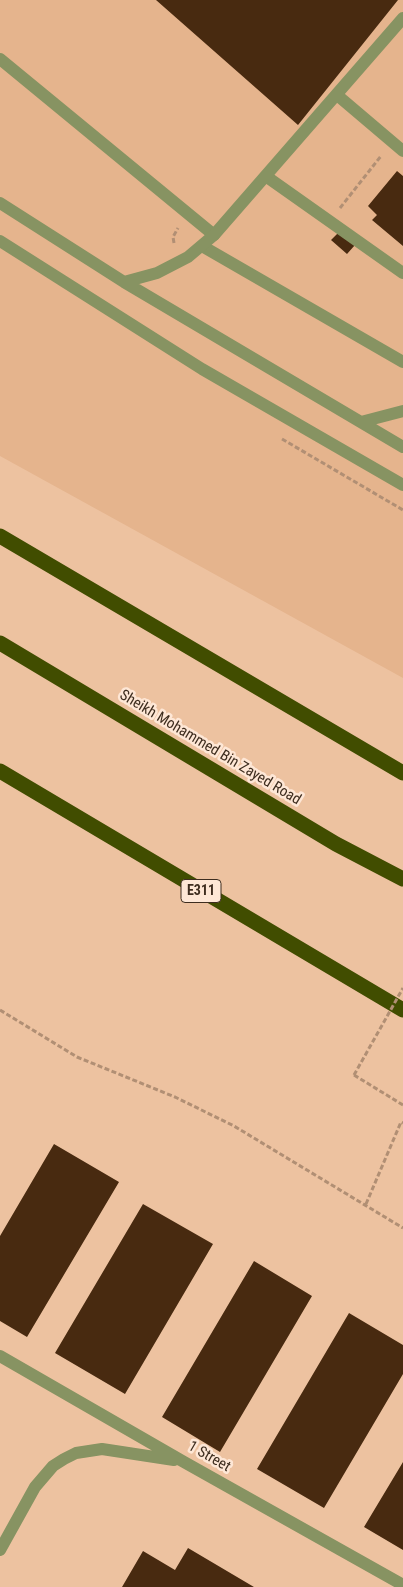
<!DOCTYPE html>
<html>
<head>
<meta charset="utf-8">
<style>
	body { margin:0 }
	canvas { display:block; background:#edc2a0 }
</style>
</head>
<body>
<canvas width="403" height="1587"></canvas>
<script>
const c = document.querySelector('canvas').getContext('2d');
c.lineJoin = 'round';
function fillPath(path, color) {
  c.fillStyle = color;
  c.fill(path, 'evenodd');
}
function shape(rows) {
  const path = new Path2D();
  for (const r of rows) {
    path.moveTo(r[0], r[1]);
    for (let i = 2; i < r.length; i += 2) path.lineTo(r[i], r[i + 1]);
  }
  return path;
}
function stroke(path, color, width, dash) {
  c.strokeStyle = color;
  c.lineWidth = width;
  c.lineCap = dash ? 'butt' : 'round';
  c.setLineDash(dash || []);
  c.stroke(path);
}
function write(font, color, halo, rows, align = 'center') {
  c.font = font + ' "Roboto Condensed",sans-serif';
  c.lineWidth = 5;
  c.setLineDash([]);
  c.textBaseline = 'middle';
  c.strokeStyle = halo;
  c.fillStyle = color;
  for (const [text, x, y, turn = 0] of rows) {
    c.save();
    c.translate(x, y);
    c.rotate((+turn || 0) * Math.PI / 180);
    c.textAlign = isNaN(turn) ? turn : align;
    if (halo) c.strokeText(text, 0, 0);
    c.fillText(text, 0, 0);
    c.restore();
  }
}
fillPath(shape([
	[0,0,403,0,403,678,0,456]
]), '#e5b48d');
fillPath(shape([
	[156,0,398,0,298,125],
	[397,171,403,176,403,246,372,220,377,215,368,206],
	[340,231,355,245,347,254,331,240],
	[54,1144,119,1182,27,1337,0,1321,0,1236],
	[143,1204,213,1244,125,1394,55,1353],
	[254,1261,312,1296,220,1452,162,1417],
	[349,1313,403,1345,403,1374,324,1508,257,1469],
	[403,1462,403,1550,364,1527],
	[188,1548,254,1587,122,1587,143,1551,175,1570]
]), '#482a10');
stroke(shape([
	[340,208,381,156],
	[174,243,173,237,178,228],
	[282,439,403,510],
	[0,1010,77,1057,175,1097,234,1126,403,1228],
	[354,1075,403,1105],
	[366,1204,401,1122,403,1123]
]), '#b18f74', 3, [5, 2.5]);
stroke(shape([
	[0,59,214,235],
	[337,95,403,151],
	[267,177,403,273],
	[202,246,403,362]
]), '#879362', 12);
stroke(shape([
	[0,203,124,282,403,447],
	[0,241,202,369,403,485],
	[124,282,157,273,188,257,214,235,403,18],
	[361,422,403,411],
	[0,1356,184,1462,403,1585],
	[0,1550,35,1487,53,1466,64,1459,76,1453,102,1449,174,1460]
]), '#879362', 12);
stroke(shape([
	[0,536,403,773],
	[0,643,336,844,403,879],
	[0,771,403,1010]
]), '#414d00', 15);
stroke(shape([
	[354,1075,403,988]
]), '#b18f74', 3, [5, 2.5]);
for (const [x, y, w] of [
	[201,891,40]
]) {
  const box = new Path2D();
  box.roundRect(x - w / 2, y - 11.5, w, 23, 4);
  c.fillStyle = '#fee7d6';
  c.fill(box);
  stroke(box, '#3e2d1f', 1);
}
write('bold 14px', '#3e2d1f', null, [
	["E311",201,891]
]);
write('15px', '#3e2d1f', '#fee7d6', [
	["Sheikh Mohammed Bin Zayed Road",210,748,31],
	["1 Street",209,1457,30]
]);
</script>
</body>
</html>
